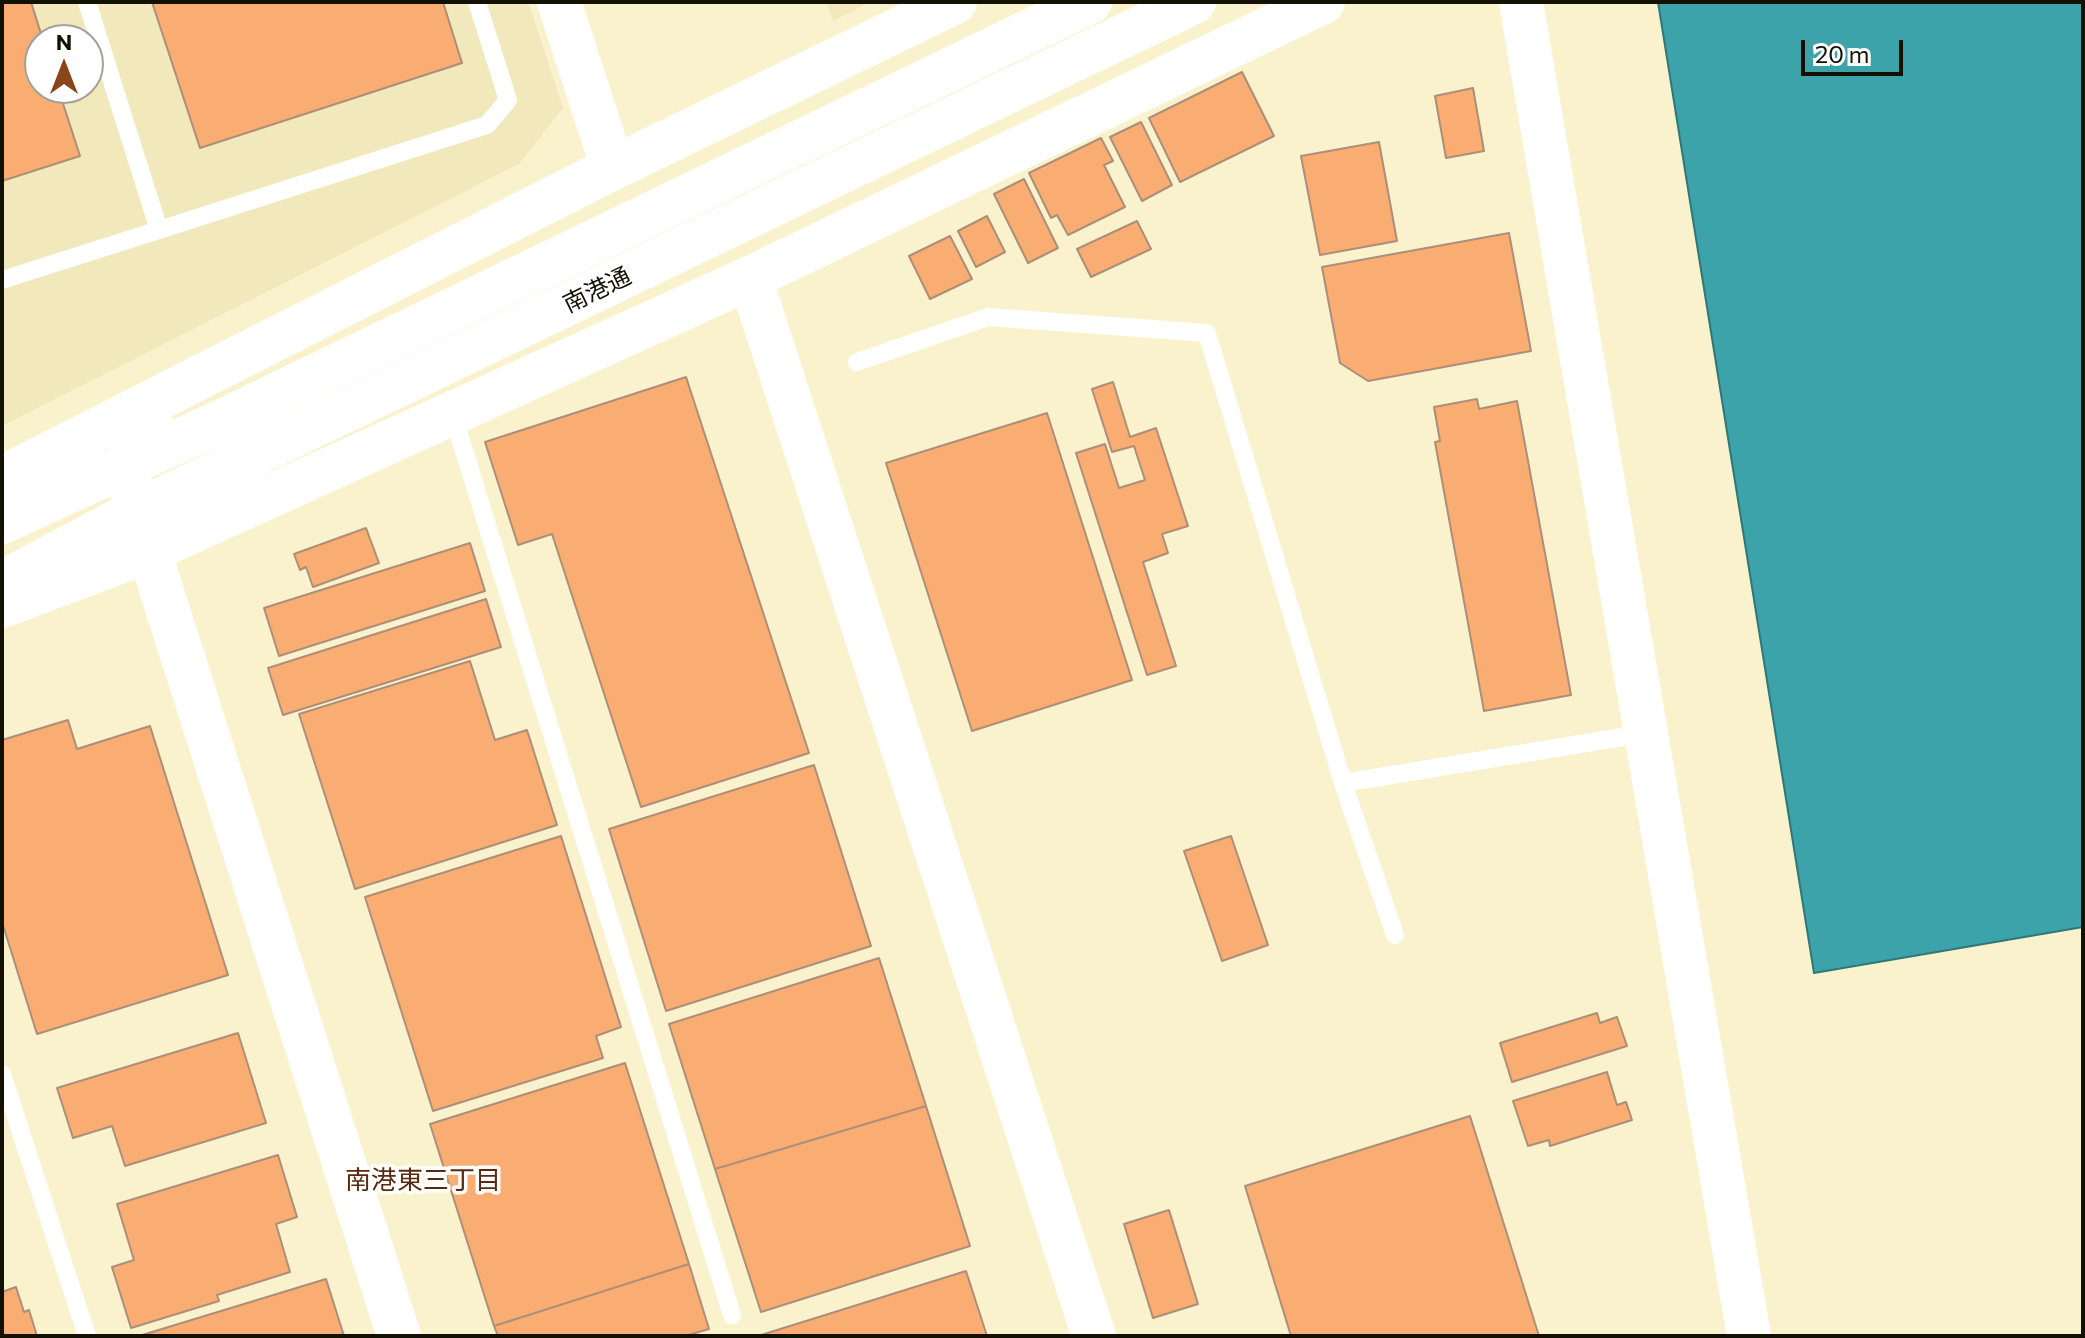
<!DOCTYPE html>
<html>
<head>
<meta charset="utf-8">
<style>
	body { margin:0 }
	#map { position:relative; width:2085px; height:1338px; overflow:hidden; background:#f9f2cc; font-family:Commissioner,sans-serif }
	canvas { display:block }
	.frame { position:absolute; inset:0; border:4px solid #131104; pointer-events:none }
	.north { position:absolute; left:24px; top:24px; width:80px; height:80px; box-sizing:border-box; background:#fff; border:2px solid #a1a09b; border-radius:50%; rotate:0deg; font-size:22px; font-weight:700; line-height:32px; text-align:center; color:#131104 }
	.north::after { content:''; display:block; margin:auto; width:28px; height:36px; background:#8a451c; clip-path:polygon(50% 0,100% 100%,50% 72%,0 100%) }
	.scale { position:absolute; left:1801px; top:40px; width:102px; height:36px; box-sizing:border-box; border:4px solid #131104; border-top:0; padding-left:10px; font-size:24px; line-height:28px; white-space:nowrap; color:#131104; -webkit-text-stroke:6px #fff; paint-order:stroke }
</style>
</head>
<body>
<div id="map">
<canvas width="2085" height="1338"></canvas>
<div class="frame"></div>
<div class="north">N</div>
<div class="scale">20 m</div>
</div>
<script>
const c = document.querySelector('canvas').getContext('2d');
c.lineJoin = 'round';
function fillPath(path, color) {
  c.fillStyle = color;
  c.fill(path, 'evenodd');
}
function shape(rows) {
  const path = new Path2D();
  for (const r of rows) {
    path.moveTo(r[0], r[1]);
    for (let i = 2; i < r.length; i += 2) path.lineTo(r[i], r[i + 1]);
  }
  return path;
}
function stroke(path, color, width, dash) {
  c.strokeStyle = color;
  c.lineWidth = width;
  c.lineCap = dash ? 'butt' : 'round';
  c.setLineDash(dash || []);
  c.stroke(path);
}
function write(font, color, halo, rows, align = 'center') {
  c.font = font + ' Commissioner,"Noto Sans JP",sans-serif';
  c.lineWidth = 7;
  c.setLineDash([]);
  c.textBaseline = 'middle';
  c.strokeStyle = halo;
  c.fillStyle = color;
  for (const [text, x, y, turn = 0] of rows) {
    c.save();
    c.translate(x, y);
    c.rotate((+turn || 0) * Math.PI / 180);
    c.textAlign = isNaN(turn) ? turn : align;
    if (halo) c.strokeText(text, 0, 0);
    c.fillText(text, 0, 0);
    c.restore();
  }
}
fillPath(shape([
	[2,2,528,2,563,108,519,164,2,426],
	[40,40,88,40,88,88,40,88],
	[826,2,870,2,833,21]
]), '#f1e8bb');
const water = shape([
	[1658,2,2083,2,2083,927,1814,973,1658,2]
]);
fillPath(water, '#3da3aa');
stroke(water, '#307778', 2);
const building = shape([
	[2,2,31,2,43,40,40,40,40,88,58,88,80,156,2,181,2,2],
	[152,2,443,2,462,63,200,148,152,2],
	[1242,72,1274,136,1180,182,1149,118,1242,72],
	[1473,88,1484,151,1446,158,1435,96,1473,88],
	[1141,122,1172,185,1142,201,1110,137,1141,122],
	[1101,138,1113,161,1104,165,1125,207,1068,235,1057,215,1051,218,1029,173,1101,138],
	[1379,142,1397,241,1320,255,1301,156,1379,142],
	[1024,179,1058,248,1028,263,994,194,1024,179],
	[987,216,1005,252,976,267,958,231,987,216],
	[1137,221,1151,249,1091,277,1077,249,1137,221],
	[1509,233,1531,351,1368,381,1340,363,1322,267,1509,233],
	[950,236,972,279,930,299,909,256,950,236],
	[686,377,809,753,641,807,552,534,518,545,485,442,686,377],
	[1113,382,1130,437,1156,428,1188,526,1162,534,1168,553,1143,562,1176,666,1147,675,1076,453,1105,444,1119,488,1145,480,1134,446,1112,452,1092,389,1113,382],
	[1477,399,1479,409,1517,401,1571,695,1484,711,1435,442,1440,441,1434,407,1477,399],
	[1047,413,1132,680,972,731,886,463,1047,413],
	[366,528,379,563,313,587,306,567,300,570,294,554,366,528],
	[470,543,485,591,279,656,264,608,470,543],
	[486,599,501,647,283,715,268,668,486,599],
	[470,661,495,740,527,730,557,825,355,889,299,714,470,661],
	[68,720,77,749,150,726,228,975,37,1034,2,922,2,740,68,720],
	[814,765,871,946,666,1011,609,829,814,765],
	[561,836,621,1027,596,1036,603,1058,433,1111,365,897,561,836],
	[1231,836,1268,945,1222,961,1184,851,1231,836],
	[879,958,926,1106,715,1169,669,1024,879,958],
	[1597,1013,1600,1023,1617,1017,1627,1046,1512,1082,1500,1043,1597,1013],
	[238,1033,266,1123,125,1166,112,1126,73,1138,57,1088,238,1033],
	[625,1063,689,1264,494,1326,430,1124,625,1063],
	[1607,1072,1617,1105,1626,1102,1632,1120,1550,1146,1549,1140,1528,1146,1513,1101,1607,1072],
	[926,1106,970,1246,761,1312,715,1169,926,1106],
	[1470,1116,1539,1336,1291,1336,1245,1186,1470,1116],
	[278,1155,297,1217,276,1224,290,1272,217,1295,219,1301,131,1328,112,1267,134,1260,117,1204,278,1155],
	[1169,1210,1198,1304,1153,1318,1124,1224,1169,1210],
	[689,1264,709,1329,685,1336,498,1336,494,1326,689,1264],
	[966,1271,987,1336,758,1336,966,1271],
	[326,1279,344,1336,139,1336,326,1279],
	[16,1287,24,1312,29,1310,37,1336,2,1336,2,1292,16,1287]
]);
fillPath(building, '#f9ad73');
stroke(building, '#ad8e78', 2);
stroke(shape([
	[159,230,487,125,508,100,477,2],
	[2,280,159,230,87,2],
	[857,362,988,317,1207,333,1343,783,1647,733],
	[452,412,732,1315],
	[1343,783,1395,935],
	[2,1074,87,1336]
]), '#fff', 18);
stroke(shape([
	[559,2,613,168],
	[1521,2,1749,1336],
	[750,278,1094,1336],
	[2,478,157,399],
	[2,522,216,424,1090,2],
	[13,577,137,511,1194,2],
	[2,606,149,551,750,278,1323,2],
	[399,1336,149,551,125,466,157,399,613,168,955,2]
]), '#fff', 44);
write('24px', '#131104', '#fff', [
	["南港通",597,290,-26]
]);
write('26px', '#5a2a0e', '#fff', [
	["南港東三丁目",423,1180]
]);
</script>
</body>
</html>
